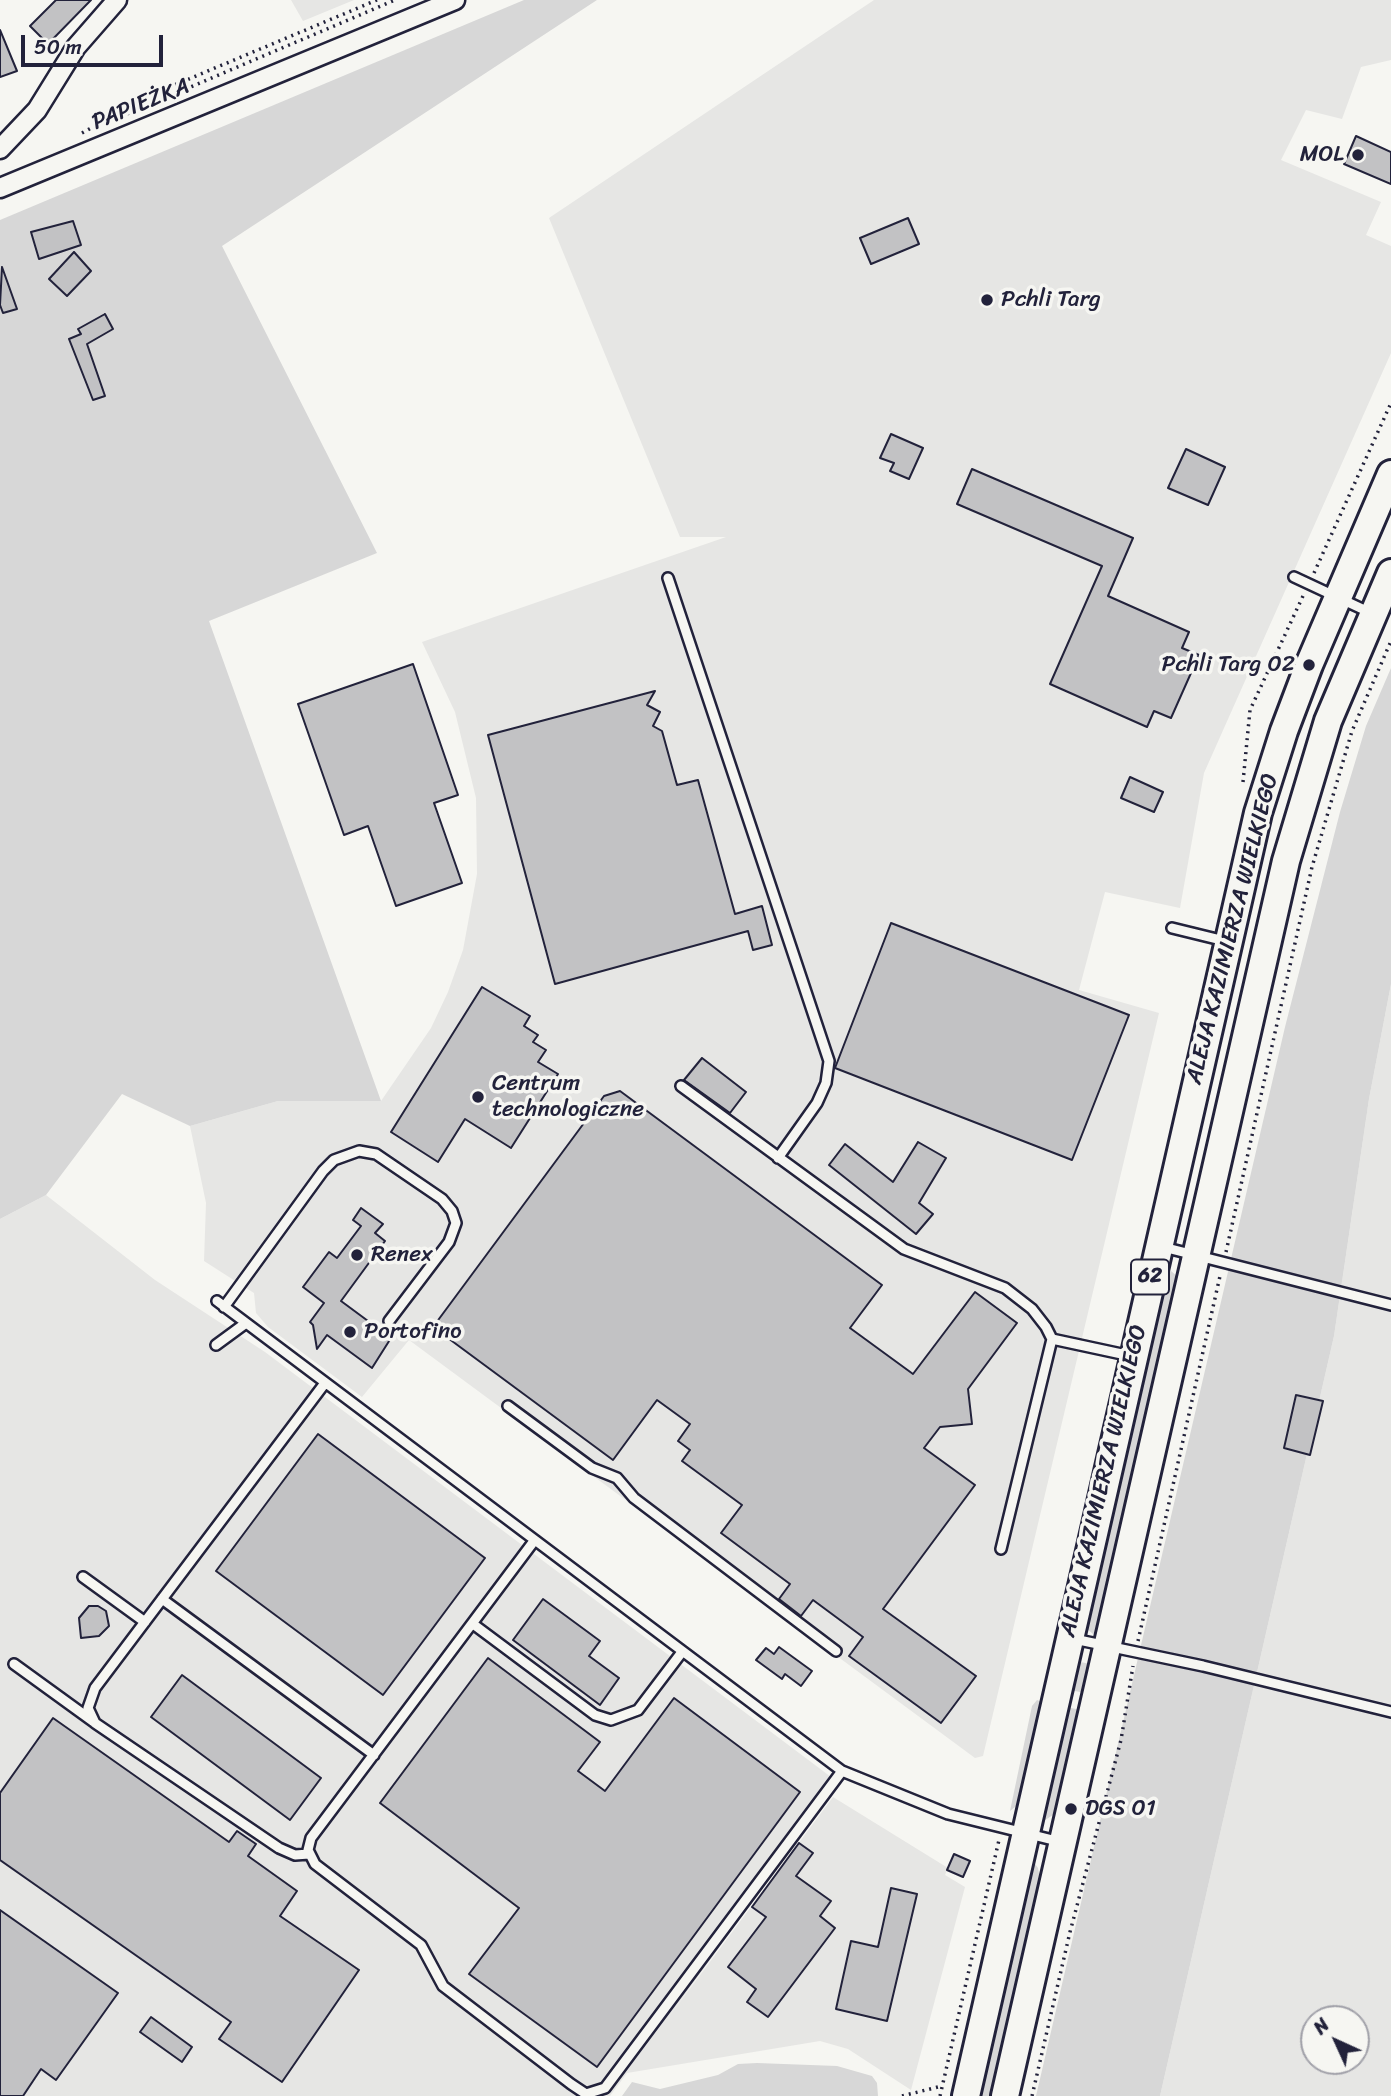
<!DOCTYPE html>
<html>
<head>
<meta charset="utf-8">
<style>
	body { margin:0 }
	#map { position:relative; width:1391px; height:2096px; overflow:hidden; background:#f6f6f2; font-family:Sriracha,sans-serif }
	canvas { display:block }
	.north { position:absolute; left:1300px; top:2005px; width:70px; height:70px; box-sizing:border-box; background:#f6f6f2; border:2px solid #a1a1a9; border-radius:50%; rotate:315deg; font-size:19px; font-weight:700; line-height:28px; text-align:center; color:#22223b }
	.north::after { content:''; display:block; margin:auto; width:24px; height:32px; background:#22223b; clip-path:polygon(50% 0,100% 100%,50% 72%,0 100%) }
	.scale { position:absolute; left:21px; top:35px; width:142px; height:32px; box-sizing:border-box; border:4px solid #22223b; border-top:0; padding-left:9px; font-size:21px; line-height:24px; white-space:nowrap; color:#22223b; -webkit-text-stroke:5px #f6f6f2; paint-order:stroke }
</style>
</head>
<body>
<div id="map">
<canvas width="1391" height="2096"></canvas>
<div class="north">N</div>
<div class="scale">50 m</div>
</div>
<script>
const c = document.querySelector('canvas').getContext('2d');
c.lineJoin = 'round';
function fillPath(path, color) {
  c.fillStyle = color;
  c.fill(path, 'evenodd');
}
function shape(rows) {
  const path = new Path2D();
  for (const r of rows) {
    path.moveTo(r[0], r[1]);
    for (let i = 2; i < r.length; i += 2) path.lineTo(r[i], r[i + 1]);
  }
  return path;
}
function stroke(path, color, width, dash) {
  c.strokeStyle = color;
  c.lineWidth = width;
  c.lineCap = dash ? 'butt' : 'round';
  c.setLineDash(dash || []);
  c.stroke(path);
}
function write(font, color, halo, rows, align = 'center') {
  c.font = font + ' Sriracha,sans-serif';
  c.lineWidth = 7;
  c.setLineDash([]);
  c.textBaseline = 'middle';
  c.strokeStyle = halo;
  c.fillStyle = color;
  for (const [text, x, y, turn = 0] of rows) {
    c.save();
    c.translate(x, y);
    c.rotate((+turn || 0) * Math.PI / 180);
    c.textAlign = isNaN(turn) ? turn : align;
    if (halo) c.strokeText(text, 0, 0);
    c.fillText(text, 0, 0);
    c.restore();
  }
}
fillPath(shape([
	[291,0,354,0,303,21],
	[874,0,1391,0,1391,60,1361,67,1342,119,1306,110,1281,160,1381,202,1366,235,1391,246,1391,353,1204,773,1180,908,1105,892,1079,990,1159,1013,983,1756,975,1758,409,1340,362,1397,268,1327,256,1313,254,1293,204,1261,206,1203,190,1126,278,1101,381,1101,431,1028,448,992,463,950,477,874,476,798,455,712,422,642,726,537,680,537,549,218],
	[1391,984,1391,2096,1160,2096,1334,1336,1369,1099],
	[1314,2019,1356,2019,1356,2061,1314,2061],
	[46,1195,155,1280,265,1352,839,1783,665,2022,833,1797,948,1868,945,1875,965,1887,911,2090,848,2049,820,2041,627,2073,610,2096,0,2096,0,1219]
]), '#e6e6e4');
fillPath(shape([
	[524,0,597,0,222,246,377,553,209,621,381,1101,278,1101,190,1126,122,1094,46,1195,0,1219,0,220],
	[1391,668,1391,984,1369,1099,1334,1336,1160,2096,1036,2096,1285,1027,1340,812,1366,726],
	[1171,1271,1178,1277,1178,1289,1102,1628,1093,1634,1086,1628,1086,1617,1166,1272],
	[1080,1662,1091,1664,1086,1693,1069,1690,1073,1670],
	[1037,1700,1042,1702,1020,1803,1010,1811,1032,1706],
	[1066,1707,1081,1710,1060,1801,1053,1815,1042,1822,1040,1820],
	[1033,1861,1038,1868,1041,1884,994,2096,977,2096],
	[757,2063,837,2066,872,2076,877,2083,878,2096,622,2096,632,2082,660,2089,718,2075,738,2064]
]), '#d7d7d7');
const building = shape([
	[56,0,91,0,48,44,30,26,56,0],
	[0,30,17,71,0,77,0,30],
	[1356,136,1391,152,1391,184,1344,164,1356,136],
	[908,218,919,244,871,264,860,238,908,218],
	[73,221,81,245,39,259,31,232,73,221],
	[74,252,91,271,67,296,49,279,74,252],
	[2,267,17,309,3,313,0,305,2,267],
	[105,314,113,329,87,344,105,396,93,400,69,339,81,334,78,329,105,314],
	[891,434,923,448,909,479,890,471,894,463,880,458,891,434],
	[1186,449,1225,467,1208,505,1168,488,1186,449],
	[972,469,1133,538,1108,596,1189,632,1182,648,1199,655,1171,718,1154,711,1147,727,1050,684,1102,566,957,504,972,469],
	[413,664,458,795,434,803,462,883,396,906,368,826,344,835,298,704,413,664],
	[655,691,647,705,660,712,653,726,662,731,677,785,698,780,735,914,762,906,772,945,753,950,748,931,555,984,488,735,655,691],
	[1130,777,1163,792,1154,812,1121,798,1130,777],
	[891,923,1129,1015,1072,1160,835,1068,891,923],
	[482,987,530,1016,524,1026,538,1035,533,1042,546,1050,538,1062,558,1074,511,1148,465,1119,438,1162,391,1132,482,987],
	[702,1058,746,1092,730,1113,684,1080,702,1058],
	[620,1091,882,1285,850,1328,913,1374,975,1292,1017,1323,968,1389,972,1424,940,1427,924,1448,975,1485,883,1609,976,1676,941,1723,849,1656,863,1637,813,1600,801,1616,779,1599,790,1584,721,1533,742,1505,682,1461,690,1450,678,1441,690,1424,657,1400,613,1460,433,1327,604,1096,620,1091],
	[918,1142,946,1158,919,1203,933,1214,916,1234,829,1165,845,1144,893,1182,918,1142],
	[361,1208,383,1224,375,1233,385,1241,341,1301,391,1338,372,1368,327,1335,317,1349,313,1325,310,1322,324,1303,303,1287,329,1252,337,1258,361,1226,353,1220,361,1208],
	[1296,1395,1323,1401,1310,1455,1284,1448,1296,1395],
	[318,1434,485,1558,383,1695,216,1571,318,1434],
	[543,1599,600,1641,589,1656,619,1678,600,1705,513,1640,543,1599],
	[89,1606,98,1606,106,1611,109,1626,99,1636,81,1638,79,1618,89,1606],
	[779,1647,812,1671,801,1686,785,1674,782,1679,756,1660,766,1648,774,1654,779,1647],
	[488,1658,600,1742,578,1771,605,1791,674,1698,800,1792,597,2067,469,1974,519,1908,380,1803,488,1658],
	[182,1675,321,1778,290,1820,151,1717,182,1675],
	[53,1718,229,1842,237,1831,256,1844,248,1856,297,1891,280,1916,359,1970,282,2082,219,2039,231,2022,0,1860,0,1793,53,1718],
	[799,1843,813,1853,796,1876,831,1901,820,1916,835,1928,768,2017,747,2002,756,1989,728,1967,766,1917,752,1907,799,1843],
	[954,1854,970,1861,963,1877,947,1870,954,1854],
	[891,1888,917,1894,887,2021,836,2009,851,1941,878,1947,891,1888],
	[0,1910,118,1993,56,2080,41,2069,23,2096,0,2096,0,1910],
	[151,2017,192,2047,182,2062,140,2032,151,2017]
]);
fillPath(building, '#c2c2c4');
stroke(building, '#22223b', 2);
const service = shape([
	[1294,577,1371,613],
	[668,578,829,1061,826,1083,817,1103,778,1158],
	[1172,928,1225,941],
	[681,1086,904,1249,1005,1288,1032,1309,1046,1327,1052,1339,1001,1549],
	[1163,1247,1391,1305],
	[217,1301,842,1771,948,1814,1061,1842],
	[224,1307,323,1171,334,1160,359,1151,376,1154,442,1199,452,1211,456,1223,449,1242,389,1321],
	[1052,1339,1131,1356],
	[216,1345,246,1323],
	[508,1406,592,1468,617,1478,634,1498,836,1651],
	[534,1541,311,1838,308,1850,315,1864,421,1945,443,1986,571,2084,586,2094,605,2088,842,1771],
	[83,1577,145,1622],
	[162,1599,374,1755],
	[473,1624,595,1715,611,1720,638,1710,682,1652],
	[1074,1639,1203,1666,1391,1712],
	[14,1664,94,1722],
	[309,1854,295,1855,279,1848,95,1723,88,1708,95,1688,325,1383]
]);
const minor = shape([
	[0,149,37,110,76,47,117,0],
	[0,188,455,0]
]);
const primary = shape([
	[966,2096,1258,813,1284,731,1309,665,1391,474],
	[1005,2096,1286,861,1328,721,1391,573]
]);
stroke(service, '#22223b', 14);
stroke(minor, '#22223b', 23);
stroke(primary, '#22223b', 32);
stroke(shape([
	[127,114,395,0],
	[82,133,153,94,377,0],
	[1314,573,1391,403],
	[1243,782,1250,710,1303,596],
	[1226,1252,1312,867,1352,731,1391,641],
	[1138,1641,1220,1276],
	[902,2096,942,2086],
	[940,2096,999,1840],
	[1032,2096,1070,1932,1121,1740,1133,1666]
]), '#22223b', 3.5, [2, 5]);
stroke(service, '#f6f6f2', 9);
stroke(minor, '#f6f6f2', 18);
stroke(primary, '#f6f6f2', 26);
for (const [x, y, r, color] of [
	[1358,155,7,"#22223b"],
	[987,300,7,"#22223b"],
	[1309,665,7,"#22223b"],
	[478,1097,7,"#22223b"],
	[357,1255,7,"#22223b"],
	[350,1332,7,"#22223b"],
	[1071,1809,7,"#22223b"]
]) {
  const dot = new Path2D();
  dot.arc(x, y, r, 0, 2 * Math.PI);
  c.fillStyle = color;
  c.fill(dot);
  stroke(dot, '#f6f6f2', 2.5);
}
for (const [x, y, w] of [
	[1150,1277,38]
]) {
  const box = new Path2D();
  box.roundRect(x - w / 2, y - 17.5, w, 35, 5);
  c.fillStyle = '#f6f6f2';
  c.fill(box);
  stroke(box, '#22223b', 2);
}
write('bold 21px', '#22223b', null, [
	["62",1150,1277]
]);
write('23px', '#22223b', '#f6f6f2', [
	["PAPIEŻKA",141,105,-22],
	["ALEJA KAZIMIERZA WIELKIEGO",1233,929,-76],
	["ALEJA KAZIMIERZA WIELKIEGO",1104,1481,-77]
]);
write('23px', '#22223b', '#f6f6f2', [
	["MOL",1344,155,"right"],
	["Pchli Targ",1001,300],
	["Pchli Targ 02",1295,665,"right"],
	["Centrum",492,1084],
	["technologiczne",492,1110],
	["Renex",371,1255],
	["Portofino",364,1332],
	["DGS 01",1085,1809]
], 'left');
</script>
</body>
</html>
